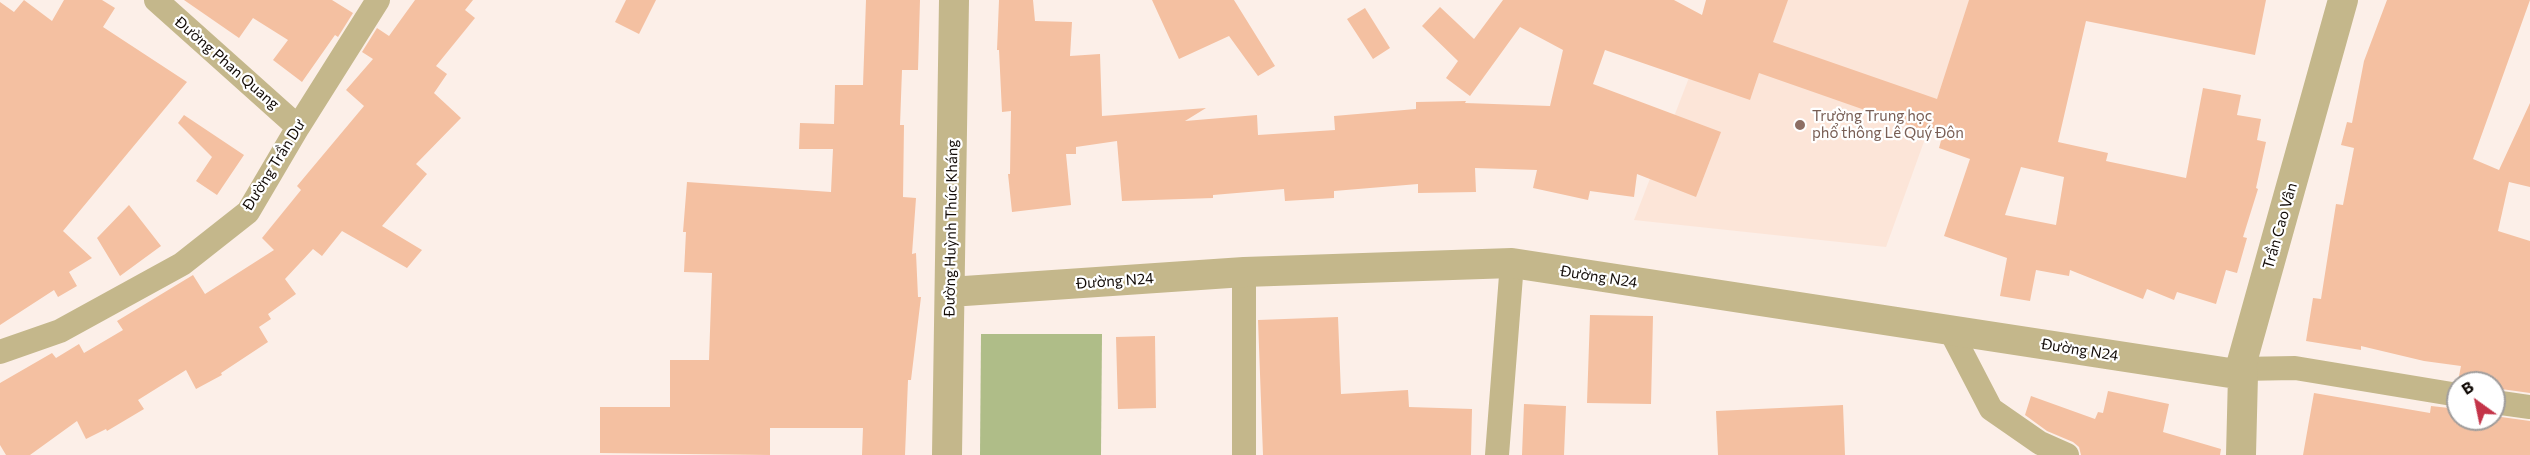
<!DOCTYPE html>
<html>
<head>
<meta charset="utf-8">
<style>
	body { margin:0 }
	#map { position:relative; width:2530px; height:455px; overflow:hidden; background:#fcefe8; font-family:Commissioner,sans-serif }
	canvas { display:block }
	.north { position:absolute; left:2446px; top:371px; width:60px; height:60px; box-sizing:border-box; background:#fff; border:2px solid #a09d9c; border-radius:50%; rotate:327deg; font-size:16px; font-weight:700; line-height:24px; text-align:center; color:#120b07 }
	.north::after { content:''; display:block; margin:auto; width:21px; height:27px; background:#c43449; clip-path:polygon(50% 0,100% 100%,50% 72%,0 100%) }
</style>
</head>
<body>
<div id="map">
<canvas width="2530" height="455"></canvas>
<div class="north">B</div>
</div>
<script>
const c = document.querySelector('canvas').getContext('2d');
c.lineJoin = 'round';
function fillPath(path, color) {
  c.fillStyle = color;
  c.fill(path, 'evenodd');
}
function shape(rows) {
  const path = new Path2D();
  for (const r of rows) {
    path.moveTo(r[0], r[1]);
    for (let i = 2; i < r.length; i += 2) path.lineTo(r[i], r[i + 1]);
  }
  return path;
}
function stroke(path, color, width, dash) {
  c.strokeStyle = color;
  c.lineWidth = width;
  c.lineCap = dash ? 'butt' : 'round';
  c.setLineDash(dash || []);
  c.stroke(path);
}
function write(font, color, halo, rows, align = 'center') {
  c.font = font + ' Commissioner,sans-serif';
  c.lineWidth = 4.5;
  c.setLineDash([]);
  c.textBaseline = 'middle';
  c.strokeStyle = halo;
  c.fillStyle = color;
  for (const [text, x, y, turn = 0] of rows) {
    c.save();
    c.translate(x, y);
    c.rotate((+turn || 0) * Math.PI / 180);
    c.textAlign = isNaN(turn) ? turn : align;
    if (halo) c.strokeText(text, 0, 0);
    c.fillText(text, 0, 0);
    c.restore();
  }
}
fillPath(shape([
	[1719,0,1975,0,1886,247,1634,220]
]), '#fce5d8');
fillPath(shape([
	[981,334,1102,334,1101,455,980,455]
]), '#afbd88');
fillPath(shape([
	[24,0,52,21,64,0,102,0,115,8,103,27,187,82,63,231,92,258,69,272,77,286,58,297,54,290,0,325,0,2,14,12],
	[184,0,332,0,353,13,338,37,335,35,302,82,273,60,288,40,253,18,239,38],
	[415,0,473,0,465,10,475,18,436,66,447,74,434,93,461,118,416,164,427,174,382,226,422,250,407,268,342,231,322,256,313,249,285,279,296,294,268,314,271,319,259,327,268,342,221,373,222,375,196,389,186,370,138,400,144,409,107,431,106,429,86,439,77,421,30,455,6,455,0,445,0,383,52,353,56,358,79,344,84,353,123,330,117,321,193,275,205,294,274,250,262,238,301,190,297,186,364,106,346,90,373,59,362,52,377,28,389,36],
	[626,0,656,0,639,34,615,22],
	[866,0,920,0,918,70,902,70,900,125,904,125,903,197,916,198,912,254,916,253,918,297,921,297,911,380,908,380,905,455,862,455,863,428,770,428,770,455,600,453,600,407,670,407,670,360,709,360,712,273,684,272,686,232,683,232,687,182,831,192,833,149,799,149,800,123,834,124,835,85,863,85],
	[999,0,1033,0,1035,21,1072,22,1070,56,1100,54,1102,116,1206,108,1185,121,1257,115,1258,135,1335,130,1334,116,1416,109,1416,102,1466,101,1465,103,1550,106,1563,50,1520,27,1470,96,1446,78,1458,61,1422,26,1440,7,1474,39,1503,0,1674,0,1702,15,1706,0,1788,0,1773,42,1937,99,1969,0,2266,0,2255,55,2086,21,2058,142,2108,153,2106,161,2186,178,2203,88,2241,95,2237,115,2261,119,2257,140,2266,142,2256,188,2258,189,2243,237,2247,238,2237,273,2226,270,2216,304,2177,292,2174,300,2147,289,2143,299,2070,270,2069,276,2036,270,2030,301,2000,296,2007,258,1944,236,1970,159,1939,148,1942,137,1759,73,1750,100,1605,50,1593,84,1721,132,1696,197,1637,174,1634,197,1590,191,1588,200,1533,188,1537,170,1475,168,1476,192,1418,193,1418,184,1334,191,1334,198,1285,201,1284,189,1213,195,1213,198,1122,201,1117,141,1076,147,1076,154,1066,154,1071,205,1012,212,1008,174,1010,174,1011,111,1002,112,999,50,997,50],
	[2021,167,2064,177,2056,225,2005,215],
	[1152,0,1234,0,1275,66,1258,76,1229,36,1179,59],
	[2387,0,2530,0,2473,159,2499,170,2530,103,2530,187,2509,182,2498,231,2530,241,2530,393,2494,388,2494,383,2465,383,2458,381,2461,366,2424,361,2361,346,2361,350,2306,341,2313,298,2321,299,2336,204,2343,205,2354,148,2341,145,2347,122,2352,123,2364,61],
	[1365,8,1390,48,1373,59,1347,19],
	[184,115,244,155,217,195,196,181,212,157,178,123],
	[129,205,161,246,120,276,97,238],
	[1590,315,1653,316,1651,404,1587,403],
	[1338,317,1341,394,1408,390,1409,407,1472,409,1471,455,1263,455,1258,320],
	[1155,336,1156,408,1118,409,1116,337],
	[2108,391,2169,404,2163,432,2221,449,2220,455,2081,455,2079,447,2073,442,2047,431,2025,415,2031,396,2095,419,2098,412,2103,413],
	[2314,393,2430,413,2431,406,2458,409,2458,419,2494,419,2494,416,2530,421,2530,455,2303,455],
	[1524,404,1566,406,1564,455,1522,455],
	[1843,405,1845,455,1718,455,1716,411]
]), '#f4c0a1');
stroke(shape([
	[156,0,298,127],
	[1950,330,1991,409,2040,443,2067,455],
	[0,352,60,331,182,264,248,212,298,127,378,0],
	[2240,369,2295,368,2458,395],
	[2494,402,2530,407],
	[1244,455,1244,272],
	[1497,455,1512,263]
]), '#c4b78b', 24);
stroke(shape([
	[950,292,1244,272,1512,263,2243,375],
	[947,455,954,0],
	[2241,455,2243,375,2240,369,2343,0]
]), '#c4b78b', 30);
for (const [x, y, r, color] of [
	[1800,125,6,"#8d6e63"]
]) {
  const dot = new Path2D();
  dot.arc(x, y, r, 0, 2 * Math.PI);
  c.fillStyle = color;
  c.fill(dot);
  stroke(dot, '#fff', 2);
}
write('15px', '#120b07', '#fff', [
	["Đường Phan Quang",227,63,41],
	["Đường Trần Dư",274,165,-58],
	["Trần Cao Vân",2280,226,-74],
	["Đường Huỳnh Thúc Kháng",951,228,-89],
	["Đường N24",1599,277,9],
	["Đường N24",1115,281,-4],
	["Đường N24",2080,350,9]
]);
write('15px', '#785e54', '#fff', [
	["Trường Trung học",1812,116],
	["phổ thông Lê Quý Đôn",1812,133]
], 'left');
</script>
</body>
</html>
